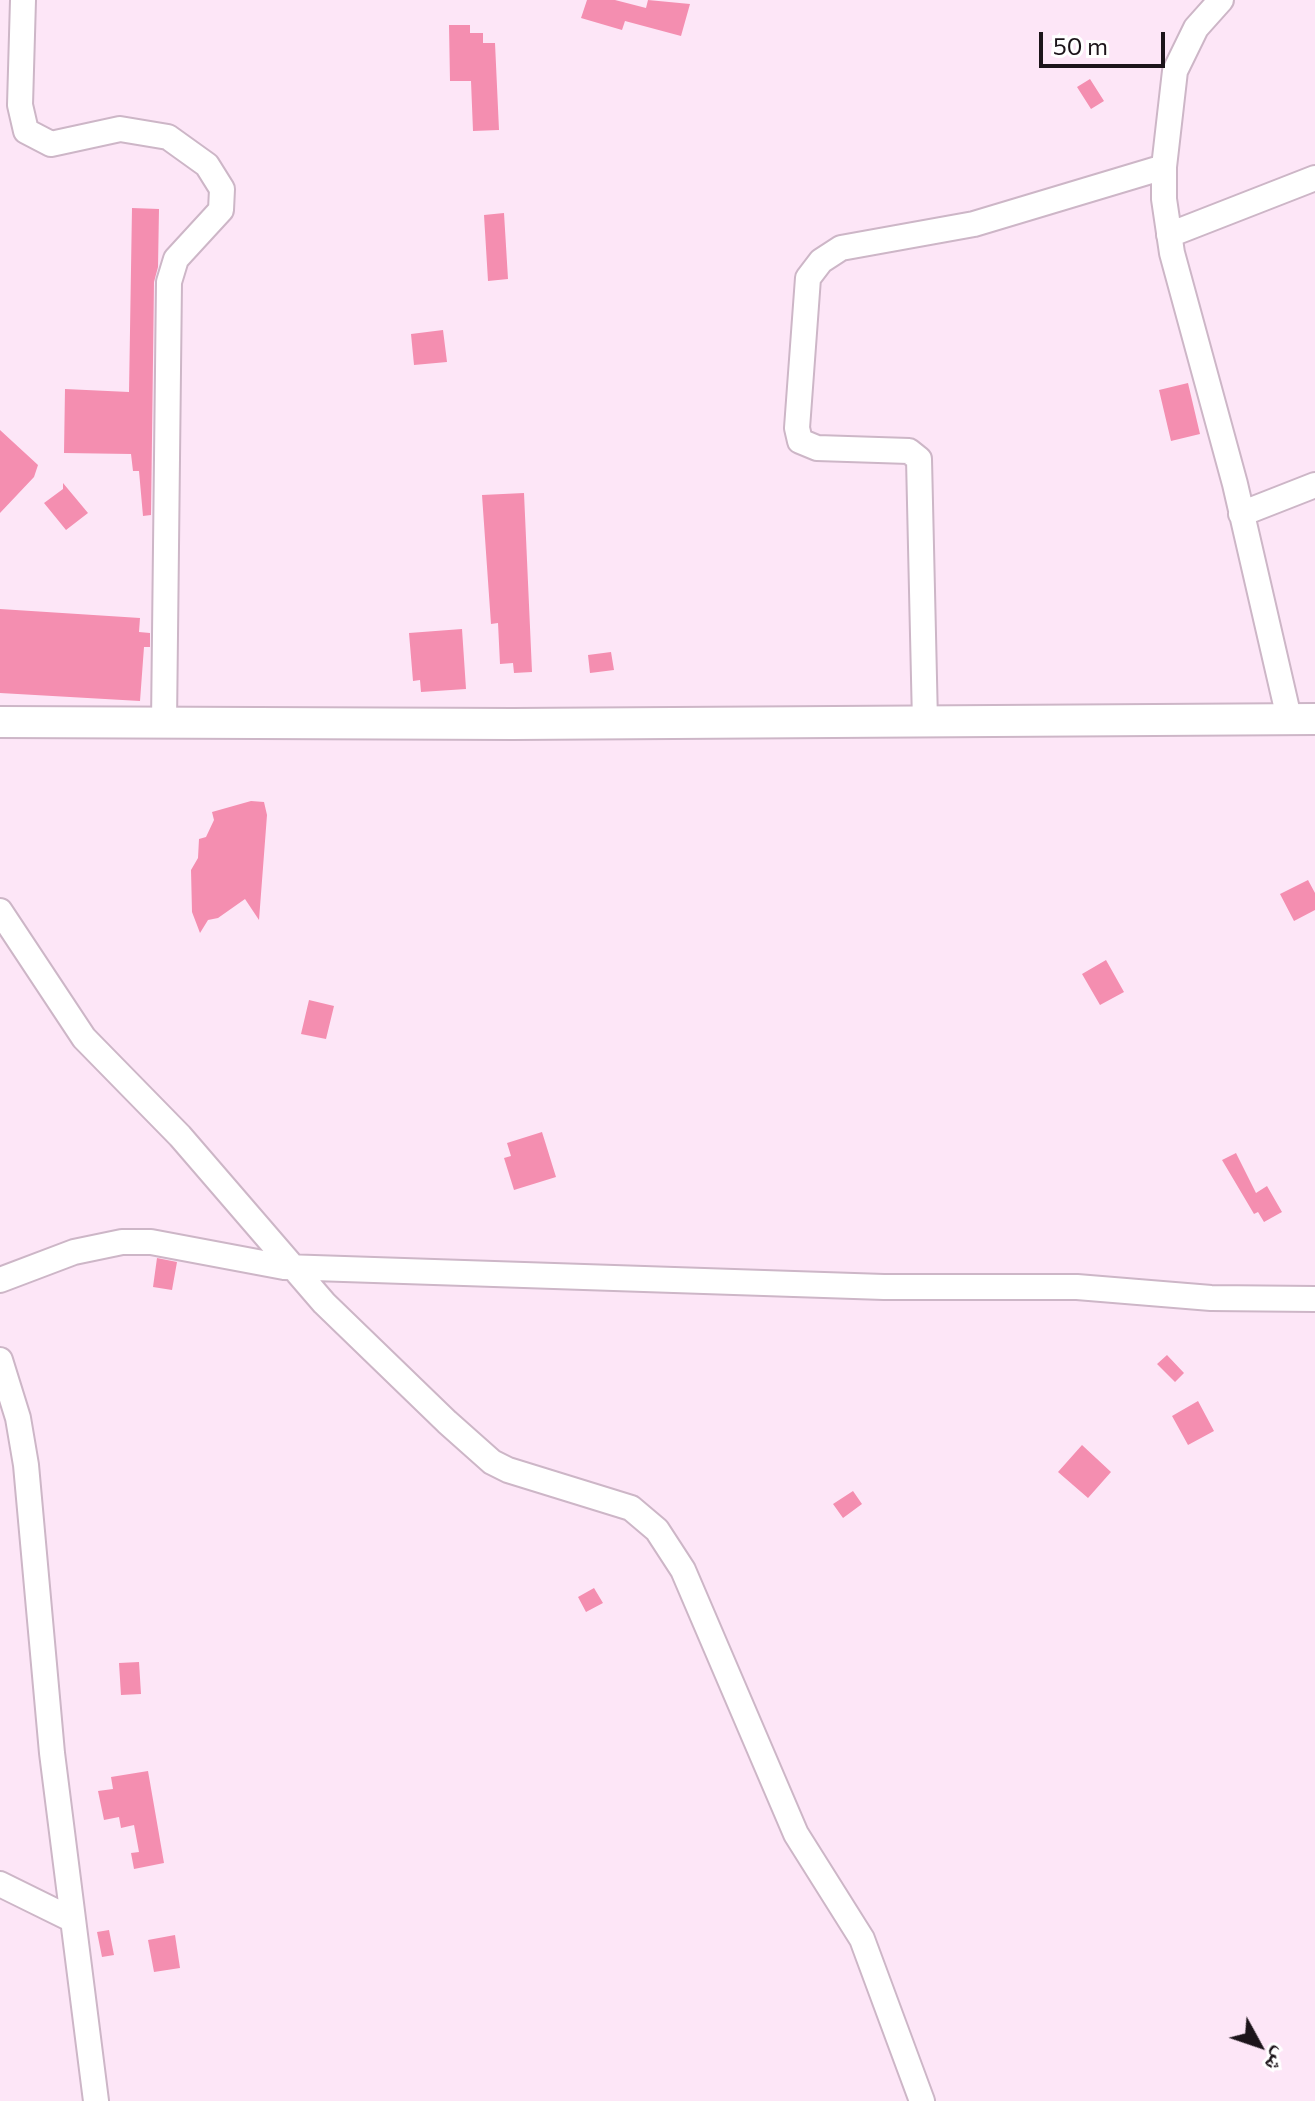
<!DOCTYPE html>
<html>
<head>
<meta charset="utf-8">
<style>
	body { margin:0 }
	#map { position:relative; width:1315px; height:2101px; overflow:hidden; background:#fde6f7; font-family:Commissioner,"Noto Naskh Arabic",sans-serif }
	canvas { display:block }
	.north { position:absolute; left:1219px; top:2005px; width:80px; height:80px; -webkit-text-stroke:6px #fff; paint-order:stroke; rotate:130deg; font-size:22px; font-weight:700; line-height:32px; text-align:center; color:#1c141a }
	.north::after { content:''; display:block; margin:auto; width:28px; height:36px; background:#1c141a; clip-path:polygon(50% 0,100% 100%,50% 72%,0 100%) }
	.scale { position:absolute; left:1039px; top:32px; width:126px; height:36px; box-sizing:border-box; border:4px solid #1c141a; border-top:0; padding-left:10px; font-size:24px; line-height:28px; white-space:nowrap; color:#1c141a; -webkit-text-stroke:6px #fff; paint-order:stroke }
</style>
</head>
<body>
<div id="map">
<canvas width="1315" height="2101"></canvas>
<div class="north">ش</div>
<div class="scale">50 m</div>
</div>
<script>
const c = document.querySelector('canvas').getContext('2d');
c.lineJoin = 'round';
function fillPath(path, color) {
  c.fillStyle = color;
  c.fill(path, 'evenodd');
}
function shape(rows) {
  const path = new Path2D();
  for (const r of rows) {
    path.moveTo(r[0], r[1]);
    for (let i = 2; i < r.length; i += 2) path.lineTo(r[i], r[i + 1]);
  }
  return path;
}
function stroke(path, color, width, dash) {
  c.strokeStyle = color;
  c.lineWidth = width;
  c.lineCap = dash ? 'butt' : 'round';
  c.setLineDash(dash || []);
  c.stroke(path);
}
fillPath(shape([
	[587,0,615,0,646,8,648,0,690,4,681,36,625,21,622,30,581,18],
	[449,25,470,25,470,33,483,33,483,43,495,43,499,130,473,131,471,81,450,81],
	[1090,79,1104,101,1091,109,1077,87],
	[132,208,159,209,158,267,154,282,151,515,143,516,139,471,133,471,131,454,64,453,65,389,129,392],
	[504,213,508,279,488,281,484,215],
	[443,330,447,362,414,365,411,334],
	[1188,383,1200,434,1171,441,1159,390],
	[0,430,38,465,34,477,0,513],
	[63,483,88,513,66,530,44,503,63,489],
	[524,493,532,672,514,673,513,663,500,664,498,623,491,624,482,495],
	[0,609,140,618,139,632,150,633,150,647,144,647,140,701,0,693],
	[462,629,466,689,421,692,420,680,413,681,409,633],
	[611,652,614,670,590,673,588,655],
	[251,801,264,802,267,815,259,920,245,899,218,918,208,920,200,933,192,912,191,870,198,858,199,839,206,837,214,820,212,812],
	[1308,880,1315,893,1315,910,1294,921,1280,894],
	[1106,960,1124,992,1100,1005,1082,974],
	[309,1000,334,1006,326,1039,301,1034],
	[542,1132,556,1177,514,1190,504,1158,511,1156,507,1143],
	[1236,1153,1256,1193,1267,1186,1282,1212,1264,1222,1258,1212,1254,1214,1222,1160],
	[157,1258,177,1262,172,1290,153,1287],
	[1167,1355,1184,1373,1175,1382,1157,1364],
	[1198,1401,1214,1431,1188,1445,1172,1416],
	[1082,1445,1111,1472,1088,1498,1058,1472],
	[853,1491,862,1504,843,1518,833,1504],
	[594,1588,603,1603,586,1612,578,1597],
	[139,1662,141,1694,121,1695,119,1663],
	[148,1771,164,1863,134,1869,131,1853,139,1852,134,1825,121,1828,119,1817,104,1820,98,1791,113,1789,111,1777],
	[109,1930,114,1955,102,1957,97,1932],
	[175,1935,180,1968,154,1972,148,1940]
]), '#f48eb0');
const minor = shape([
	[23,0,20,105,26,131,51,144,120,129,168,137,207,165,222,189,221,210,176,259,169,282,164,723],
	[1221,0,1196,28,1175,71,1164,167,1164,199,1172,253,1235,484,1289,718],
	[1169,235,1315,178],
	[1241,514,1315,485],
	[925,722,919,459,909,451,817,448,800,441,797,428,808,278,821,261,841,248,974,224,1164,167],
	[0,911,84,1038,180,1136,324,1303,447,1422,492,1462,508,1470,631,1508,657,1530,683,1570,796,1834,862,1939,922,2101],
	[0,1280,74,1252,122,1242,151,1242,284,1267,884,1287,1077,1287,1211,1298,1315,1299],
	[0,1360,18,1418,26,1465,52,1753,96,2101],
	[0,1884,73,1920]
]);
const major = shape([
	[0,722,513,724,1315,719]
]);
stroke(minor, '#cdb6c7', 28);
stroke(major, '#cdb6c7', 34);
stroke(minor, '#fff', 24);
stroke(major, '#fff', 30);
</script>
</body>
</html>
